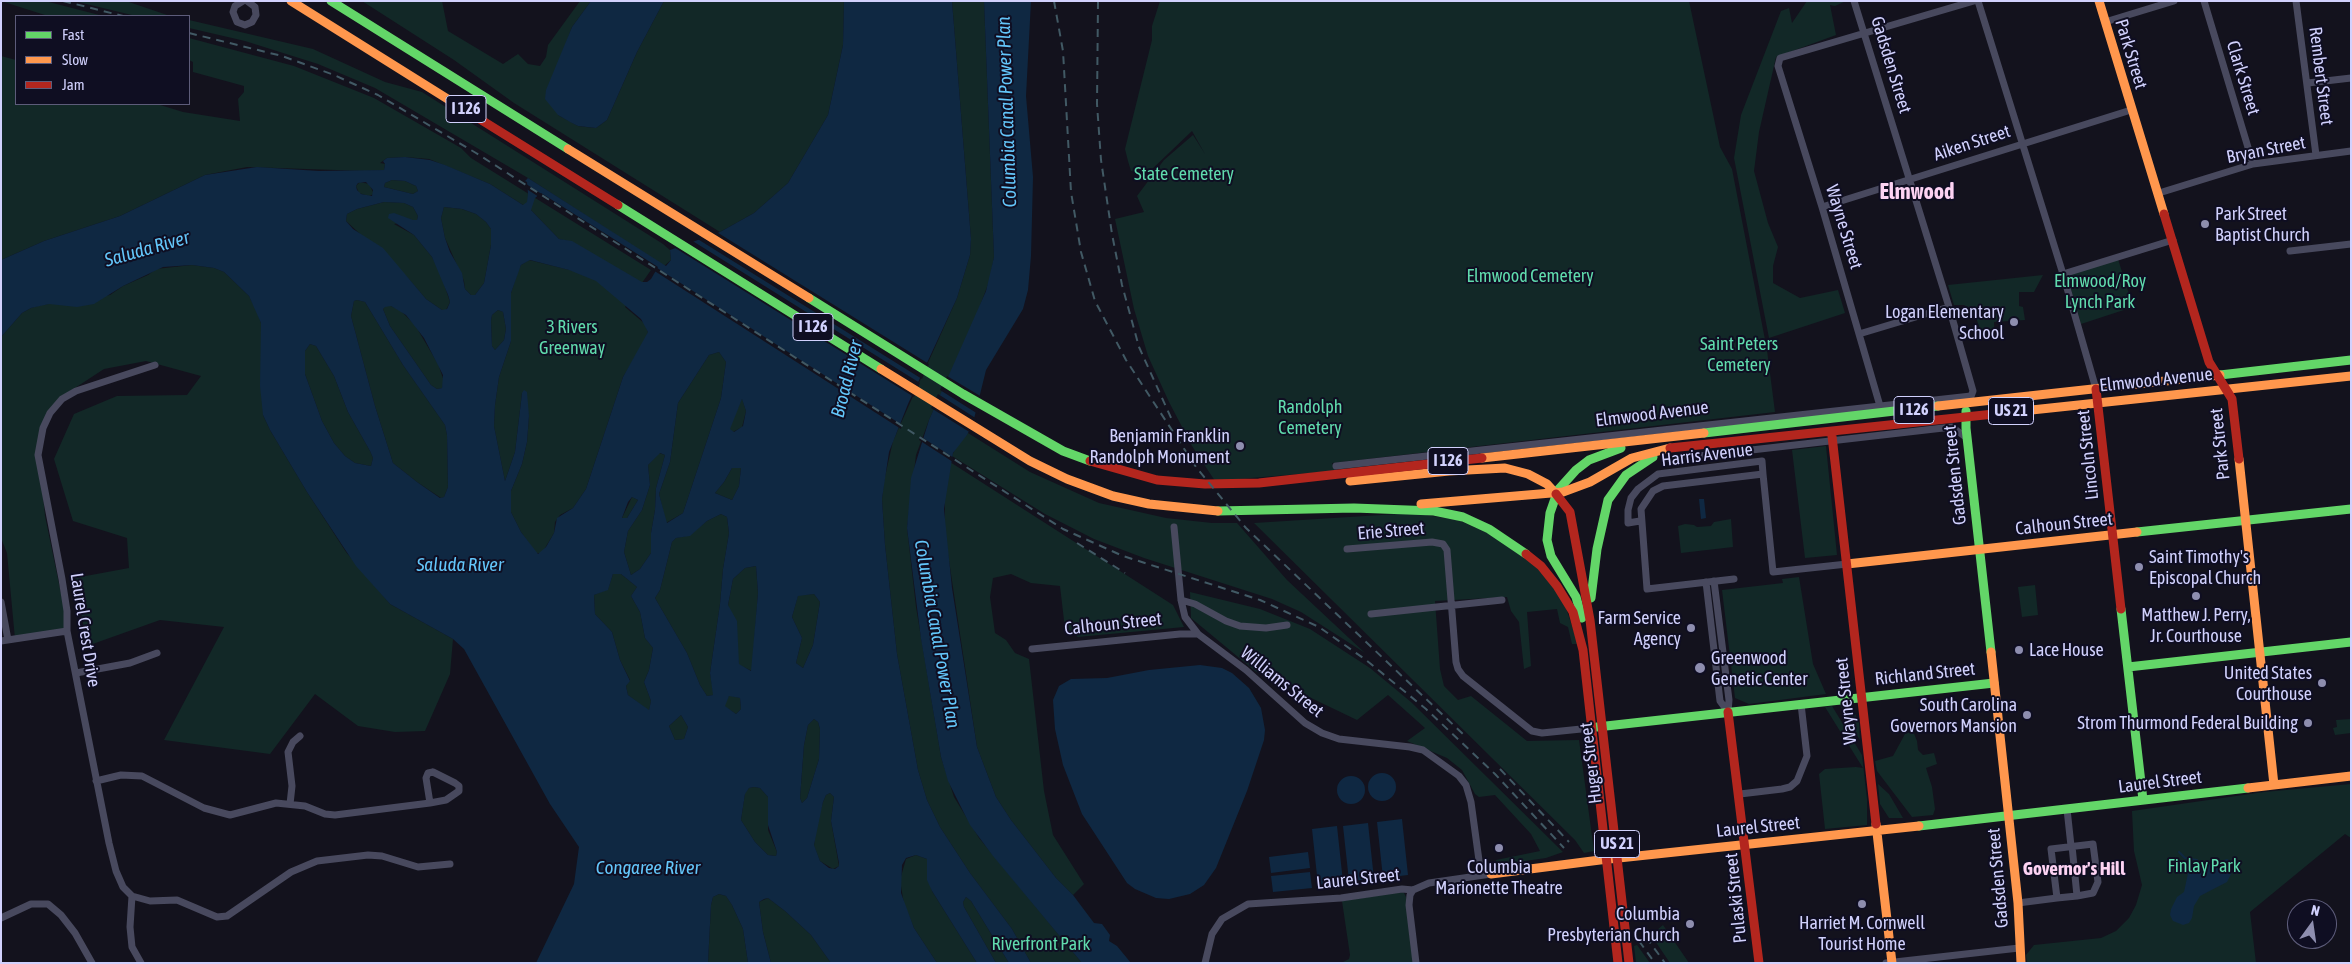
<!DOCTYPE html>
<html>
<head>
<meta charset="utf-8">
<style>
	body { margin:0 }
	#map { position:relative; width:2352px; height:964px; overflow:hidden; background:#13121d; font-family:"Asap Condensed",sans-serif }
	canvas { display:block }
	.frame { position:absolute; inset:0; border:2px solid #d1d1fd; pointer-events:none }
	.legend { position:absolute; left:15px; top:15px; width:175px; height:90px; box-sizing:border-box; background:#0f0e22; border:1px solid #5d5c7a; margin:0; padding:6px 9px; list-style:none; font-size:15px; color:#d1d1fd }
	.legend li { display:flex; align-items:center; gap:10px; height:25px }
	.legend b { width:25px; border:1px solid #5d5c7a }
	.north { position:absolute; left:2287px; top:899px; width:50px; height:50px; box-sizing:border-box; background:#0f0e22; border:1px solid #5d5c7a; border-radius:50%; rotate:14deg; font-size:14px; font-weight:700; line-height:20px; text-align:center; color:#d1d1fd }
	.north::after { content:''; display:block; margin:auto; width:18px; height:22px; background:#8e8eaf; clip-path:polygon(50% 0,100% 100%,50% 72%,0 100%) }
</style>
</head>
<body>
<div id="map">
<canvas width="2352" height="964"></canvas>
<div class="frame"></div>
<ul class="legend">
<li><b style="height:6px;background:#63d668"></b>Fast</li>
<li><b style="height:6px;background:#ff974d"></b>Slow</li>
<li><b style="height:6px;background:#b3261e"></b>Jam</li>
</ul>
<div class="north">N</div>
</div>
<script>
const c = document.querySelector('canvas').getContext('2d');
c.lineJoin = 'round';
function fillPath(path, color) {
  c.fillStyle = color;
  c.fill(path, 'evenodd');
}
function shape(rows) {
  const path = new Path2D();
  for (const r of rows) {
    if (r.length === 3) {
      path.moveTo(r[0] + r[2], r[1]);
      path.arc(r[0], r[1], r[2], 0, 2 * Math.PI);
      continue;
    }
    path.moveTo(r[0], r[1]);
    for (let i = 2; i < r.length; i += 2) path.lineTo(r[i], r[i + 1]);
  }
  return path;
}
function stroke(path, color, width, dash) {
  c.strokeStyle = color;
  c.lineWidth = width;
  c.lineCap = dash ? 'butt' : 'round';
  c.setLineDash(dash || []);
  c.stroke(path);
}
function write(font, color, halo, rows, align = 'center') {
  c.font = font + ' "Asap Condensed",sans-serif';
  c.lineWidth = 4;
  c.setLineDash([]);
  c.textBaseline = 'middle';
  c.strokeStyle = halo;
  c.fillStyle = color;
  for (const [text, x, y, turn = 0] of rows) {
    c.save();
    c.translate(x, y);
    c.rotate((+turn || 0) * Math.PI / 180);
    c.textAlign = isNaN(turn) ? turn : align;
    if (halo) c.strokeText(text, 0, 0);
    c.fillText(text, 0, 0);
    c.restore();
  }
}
fillPath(shape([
	[1,1,45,1,103,16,48,16],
	[74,1,126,1,170,16,136,16],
	[362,1,442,1,448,31,503,64,518,54,528,64,540,66,546,57,548,45,580,1,591,1,572,27,562,54,558,115,578,126,586,127,596,128,607,120,637,52,664,1,844,1,843,45,828,115,788,183,754,213,720,232,514,103,454,60],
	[952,1,984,1,994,257,990,279,974,322,929,420,916,455,907,528,916,607,941,757,954,797,979,838,1082,963,1031,963,1012,929,970,873,940,827,927,800,918,770,897,654,885,545,882,499,884,481,893,441,957,298,970,255,971,239],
	[1160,1,1689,1,1720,147,1732,169,1767,350,1775,412,1332,463,1335,471,1215,481,1192,446,1169,402,1148,356,1134,309,1115,219,1144,212,1137,196,1164,160,1193,135,1205,154,1192,131,1149,172,1141,173,1131,171,1128,161,1125,149,1152,40,1152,26],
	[1807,1,1846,1,1835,6,1830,5,1836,35,1776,57,1759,132,1754,171,1768,223,1778,247,1773,266,1773,283,1800,298,1838,290,1845,313,1769,338,1734,158,1741,115,1781,11,1789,8,1792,23],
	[189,20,313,49,385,82,422,92,663,244,670,250,671,260,664,266,528,178,375,88,318,64,245,41,189,28],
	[189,38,294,66,374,98,461,148,471,158,651,270,625,307,645,324,648,332,646,339,623,377,586,489,573,508,560,515,555,522,554,533,542,553,536,553,521,532,511,512,511,491,522,464,527,442,529,416,522,393,515,452,505,481,494,426,495,405,499,377,511,341,511,293,518,271,521,265,529,260,574,271,574,243,559,239,531,210,490,184,429,159,405,157,387,158,380,163,385,164,384,170,365,171,247,167,205,175,120,216,44,241,1,260,1,56,16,60,16,104,157,104,183,112,240,121,238,99,244,92,244,86,193,72,193,62,189,60],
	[392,180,405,181,416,186,418,191,413,194,384,187,385,183],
	[360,182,369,184,374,194,369,196,359,193,356,186],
	[384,202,404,203,413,207,418,216,417,220,394,224,414,235,432,257,440,272,450,302,446,310,442,310,426,299,408,278,346,221,347,214,357,209],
	[444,207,462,209,476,214,486,222,491,229,491,245,484,283,475,295,471,295,465,289,464,281,445,238,441,218],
	[2118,259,2133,307,2081,324,2067,275],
	[192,265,214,268,224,272,249,296,256,309,261,323,263,337,263,415,270,430,307,492,346,552,390,604,453,639,450,674,425,731,395,732,358,726,315,694,270,754,164,740,224,627,160,620,87,646,75,578,129,568,127,538,73,521,54,459,74,414,117,396,187,395,201,376,146,361,104,369,58,399,38,445,45,516,69,632,15,639,7,553,1,538,1,337,22,313,31,308,41,305,110,295,123,286,148,275,156,269],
	[2043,275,2034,292,2019,292,2019,306,2023,307,2025,320,1994,322,1995,339,1983,339,1974,311,1964,305,1954,305,1948,285],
	[357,300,365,302,403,365,445,425,447,435,448,487,444,497,441,498,417,482,393,463,375,406,351,316,354,301],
	[385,306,391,306,401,311,415,325,438,364,444,381,442,388,437,389,431,385,390,326,383,309],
	[498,310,503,312,506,329,504,340,495,350,492,346,491,321,492,315],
	[310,344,316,346,334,376,348,412,370,451,373,458,371,466,355,463,345,456,334,443,322,421,305,374,305,351],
	[719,352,726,362,721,398,683,513,666,523,659,494,670,462,678,403,709,355],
	[742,398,746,411,742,427,733,432,729,429],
	[968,433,1030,472,1099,503,1166,518,1212,523,1237,523,1287,580,1365,653,1301,612,1272,599,1144,558,1094,539,1045,514,952,456,956,447],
	[1826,446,1837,555,1805,558,1792,450],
	[659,453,665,455,656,488,655,510,651,533,651,553,640,569,631,575,624,552,628,531,642,510,650,485,648,465],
	[950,462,1173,605,1184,627,1078,637,1065,629,1060,586,1031,583,1011,574,993,578,990,597,995,633,1006,640,1015,653,1029,659,1044,791,1053,835,1084,884,1073,895,1056,878,1011,820,996,797,977,747,945,534,945,496],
	[732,468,741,468,739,486,732,500,715,493,724,482],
	[632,497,638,500,627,518,622,518],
	[1413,513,1458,520,1497,537,1539,569,1564,602,1578,644,1572,644,1568,627,1560,623,1557,609,1527,612,1531,666,1524,669,1519,622,1511,611,1507,597,1435,601,1440,669,1444,686,1458,700,1471,696,1527,741,1579,740,1594,851,1584,853,1575,840,1254,523],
	[721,514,727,517,729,533,723,569,720,604,710,673,714,695,707,696,700,685,687,653,655,598,660,590,672,542,676,538,690,535,707,521],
	[1731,519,1733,547,1681,553,1678,526,1685,524,1694,525,1697,527,1711,526,1714,522],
	[756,566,758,593,752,671,739,665,728,605,733,579,745,568],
	[613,574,621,574,637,587,631,596,640,612,645,638,653,648,649,670,644,682,651,701,649,711,628,695,626,686,630,680,620,660,612,632,595,614,594,595,608,589],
	[1799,577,1813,664,1826,694,1749,704,1735,698,1722,590,1783,583,1782,579],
	[2035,585,2038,615,2022,617,2018,587],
	[1190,592,1260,609,1310,629,1370,668,1411,702,1563,852,1546,858,1497,865,1496,860,1540,851,1531,834,1495,795,1479,797,1475,794,1462,770,1447,758,1407,741,1425,728,1388,695,1357,720,1255,671,1191,618],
	[814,594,820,602,813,645,803,668,796,663,802,638,792,617,798,595],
	[729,695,740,698,741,709,736,714,724,706],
	[1851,704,1859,723,1860,740,1849,723,1840,705],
	[1832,706,1862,755,1867,799,1867,825,1825,829,1819,774,1825,769,1856,767,1863,768,1825,707],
	[681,715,688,727,684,739,675,740,669,726],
	[814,719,818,722,820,729,819,759,807,798,802,803,800,798,804,745,808,725],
	[2351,719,2351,733,2335,735,2333,728,2337,727,2336,720],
	[1913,731,1917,741,1918,750,1923,755,1934,753,1937,764,1926,768,1932,787,1935,809,1933,815,1912,817,1877,771,1875,761,1893,756,1905,734],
	[1878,784,1889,794,1903,818,1889,818,1880,804],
	[2351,784,2351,838,2345,834,2250,912,2256,963,2027,963,2026,955,2034,945,2101,938,2116,931,2129,918,2136,905,2142,885,2134,851,2132,811,2264,792],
	[754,787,760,788,768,797,768,830,777,852,776,856,768,855,755,842,741,820,745,793,749,788],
	[830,793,834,797,831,821,839,866,833,869,820,861,814,846,816,825,823,802,826,795],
	[916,855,927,859,932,891,977,963,937,963,914,928,904,904,900,880,906,859],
	[1400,892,1404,893,1406,897,1413,963,1341,963,1349,959,1350,955,1342,901],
	[719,894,726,896,732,905,743,929,748,963,708,963,711,905,713,897],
	[966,897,971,901,1009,963,996,963,964,907,963,902],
	[768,898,785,911,811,935,831,963,771,963,763,932,759,902],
	[1663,925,1689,963,1670,963,1651,935],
	[1637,945,1650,963,1636,963,1634,946]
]), '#122827');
fillPath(shape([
	[591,1,664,1,637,52,607,120,596,128,578,126,570,122,558,115,545,99,546,90,572,27],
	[844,1,952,1,971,239,970,255,957,298,908,404,889,452,882,499,885,545,897,654,918,770,927,800,940,827,970,873,1012,929,1031,963,1009,963,971,901,966,897,963,902,964,907,996,963,977,963,932,891,927,880,927,859,916,855,906,858,902,865,901,893,914,928,937,963,831,963,811,935,785,911,768,898,764,899,759,902,763,932,771,963,748,963,743,929,732,905,726,896,719,894,713,897,711,905,708,963,536,963,574,884,579,847,550,804,464,649,453,639,390,604,356,566,307,492,270,430,263,415,260,386,261,323,249,296,224,272,214,268,192,265,163,267,123,286,94,304,77,307,49,304,31,308,22,313,1,337,1,260,44,241,120,216,205,175,257,167,319,171,384,170,385,164,383,161,387,158,405,157,430,160,445,165,490,184,523,205,527,202,528,194,527,182,525,181,528,178,666,266,671,260,670,250,720,232,754,213,788,183,828,115,843,45],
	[392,180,405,181,416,186,418,191,413,194,384,187,385,183],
	[366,182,373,190,372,196,361,194,357,190,356,186,358,183],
	[541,193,658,267,651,279,647,282,642,282,572,241,559,239,531,210,535,198],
	[384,202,404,203,413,207,418,216,417,220,413,220,394,213,389,214,388,218,414,235,432,257,448,295,450,302,447,309,442,310,426,299,383,248,353,229,346,221,347,214,357,209],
	[444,207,462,209,476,214,486,222,491,229,491,245,484,283,475,295,471,295,465,289,462,273,450,252,445,238,441,218],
	[530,260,569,270,596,281,641,319,648,332,623,377,586,489,573,508,557,518,554,533,546,547,538,554,521,532,511,512,511,491,522,464,527,442,529,416,527,392,524,390,522,393,515,452,505,481,494,426,495,405,499,377,511,341,511,293,521,265],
	[357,300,365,302,403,365,445,425,447,435,448,487,444,497,440,498,417,482,393,463,375,406,351,316,354,301],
	[391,306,406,315,424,338,443,375,442,388,437,389,431,385,390,326,383,309,385,307],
	[498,310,503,312,506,329,504,340,495,350,492,346,491,321,492,315],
	[310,344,316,346,334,376,348,412,370,451,373,458,371,466,355,463,345,456,334,443,322,421,305,374,305,351],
	[719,352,726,362,721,398,683,513,667,523,659,494,670,462,678,403,709,355],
	[742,399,746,411,743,426,734,432,730,429],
	[660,453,665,455,656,488,655,510,651,533,651,553,640,569,631,575,624,552,628,531,642,510,650,485,648,465],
	[732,468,741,468,739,486,732,500,715,493,724,482],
	[632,497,638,500,627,518,622,518,628,502],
	[721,514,727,517,729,533,723,569,720,604,710,673,713,695,707,696,700,685,687,653,655,598,660,590,672,542,676,538,690,536,707,521],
	[756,566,758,593,751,671,739,664,737,621,728,605,733,579,745,568],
	[613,574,621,574,637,587,631,596,640,612,645,638,653,648,649,670,644,682,651,701,649,710,628,695,626,686,630,681,620,660,612,632,595,614,594,595,608,590],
	[814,594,820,602,813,645,803,668,796,663,802,638,792,617,798,596],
	[729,696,740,698,741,709,736,714,725,706],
	[681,715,688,727,684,739,675,740,669,726],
	[814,719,818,722,820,729,819,759,807,798,802,803,800,798,804,745,808,725],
	[754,787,760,788,768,797,768,825,777,852,776,856,768,855,755,842,741,820,745,794,749,788],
	[830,793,834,797,831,821,839,863,839,866,835,869,829,868,820,861,814,845,823,802,826,795],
	[984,1,1031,1,1026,96,1033,177,1031,256,1028,290,1023,309,986,370,973,423,967,435,953,453,944,509,952,588,977,747,996,797,1011,820,1056,878,1073,895,1094,923,1102,924,1110,935,1109,941,1117,946,1131,963,1082,963,993,856,970,825,948,781,941,757,921,639,907,528,911,478,929,420,986,291,994,257],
	[1699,499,1704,499,1706,518,1701,519],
	[1200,665,1222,668,1232,673,1249,688,1261,708,1265,730,1264,740,1247,791,1216,868,1204,885,1190,894,1169,899,1156,898,1135,889,1127,883,1082,814,1063,765,1055,729,1053,700,1059,686,1071,679,1107,678,1149,670],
	[1382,787,14],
	[1351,790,14],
	[1402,819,1408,875,1383,878,1377,822],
	[1368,823,1374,879,1349,881,1343,826],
	[1337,826,1343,882,1318,885,1312,829],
	[1308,852,1310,868,1271,873,1269,857],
	[2227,859,2231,861,2233,870,2227,882,2200,896,2194,906,2192,918,2189,923,2183,925,2173,921,2170,915,2171,909,2177,897,2184,892,2188,873,2185,870,2190,868,2197,860,2208,865],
	[1310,872,1312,888,1273,892,1271,876]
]), '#0f2842');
fillPath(shape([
	[523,182,902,425,901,429,653,270,655,268,541,196,539,197,525,188],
	[715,231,929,364,922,379,696,238],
	[691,240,920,383,914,397,672,246],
	[947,376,982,397,978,414,940,390],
	[938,394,977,419,971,433,931,408],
	[920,436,954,458,953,462,919,440]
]), '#13121d');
stroke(shape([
	[2179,852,2185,858,2197,860]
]), '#0f2842', 2);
stroke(shape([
	[243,1,235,6,233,12,237,22,245,25,252,22,256,15,255,7,247,1],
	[1854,1,1949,307,1973,391,1970,399],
	[1978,1,2063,274,2096,389],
	[2204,1,2253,164],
	[2296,1,2316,155],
	[2105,22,2174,1],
	[2308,83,2351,78],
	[2159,193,2253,164,2351,151],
	[1822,207,2131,110],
	[2290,251,2351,244],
	[2063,274,2173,240],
	[1859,334,1949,307],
	[1880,406,1822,207,1778,66,1780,58,1974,1],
	[1673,459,1952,427,1967,438],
	[1336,466,1971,396],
	[1640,521,1628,523,1628,510,1631,498,1638,489,1658,474,1762,461,1763,474],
	[1174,527,1181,600,1185,617,1198,634,1246,670,1305,723,1322,733,1339,739,1410,747,1423,750,1459,776,1466,785,1471,802,1481,875],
	[1347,549,1432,542,1443,544,1447,550,1456,662,1458,669,1463,676,1532,731,1542,733,1591,728],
	[1734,579,1647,589,1641,509,1653,491,1663,486,1763,474,1773,572,1847,564],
	[1714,581,1729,700,1728,712],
	[1706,582,1720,701,1728,712],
	[1181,600,1195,604,1226,621,1240,626,1266,628,1287,625],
	[1,602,8,640],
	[1371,614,1502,600],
	[1,641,67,631],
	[1032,649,1180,634,1198,634],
	[76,673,130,663,157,653],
	[433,772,455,783,459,786,459,791,446,800,430,803,426,778,428,773,433,772],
	[96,781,121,775,142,776,204,808,230,815,276,803,305,806,325,814,335,815,430,803],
	[1740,794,1782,789,1790,787,1797,781,1807,756,1801,704],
	[290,804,292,786,288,752,293,742,300,736],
	[2067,809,2071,846],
	[2072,846,2077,896],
	[1413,890,1410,895,1409,905,1416,963],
	[132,896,150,901,177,900,217,917,227,916,291,872,317,861,368,855,382,856,418,867,450,864],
	[2018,903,2057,898,2077,896,2093,893,2098,882,2093,844,2051,849,2057,898],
	[1,918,31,904,48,904,61,915,75,933,92,963],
	[141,963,132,947,130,927,132,896,123,887,116,871,109,843,67,631,67,611,62,579,38,455,43,428,50,413,62,399,76,391,155,365],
	[1205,963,1212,934,1222,919,1248,904,1341,898,1402,889,1413,890,1429,883,1491,874],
	[1886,963,2019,948]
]), '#48495e', 7);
stroke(shape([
	[331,1,568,149],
	[618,205,881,369],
	[809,298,963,394,1063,451,1090,461],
	[2220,375,2351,360],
	[1966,411,1966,428,1991,652],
	[1704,433,1938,406],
	[1218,511,1354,508,1434,511,1463,517,1489,529,1526,554],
	[2137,532,2351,509],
	[1591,598,1597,549,1608,500,1626,475,1653,457],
	[2121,609,2143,800],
	[1582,618,1576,597,1551,556,1547,540,1550,513,1558,490,1576,470,1589,460,1621,448],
	[2128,667,2351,642],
	[1597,727,1994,683],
	[1919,826,2248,788]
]), '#63d668', 9);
stroke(shape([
	[291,1,454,103],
	[2099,1,2164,214],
	[568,149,809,298],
	[881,369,1030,461,1067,479,1113,496,1149,504,1218,511],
	[1938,406,2220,375],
	[1994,414,2351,376],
	[1482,458,1704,433],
	[2239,459,2274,785],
	[1350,481,1449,471,1505,468,1528,474,1547,484,1556,494],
	[1421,504,1563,492,1590,482,1632,458,1670,448],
	[1847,564,2137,532],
	[1991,652,2018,903,2021,963],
	[2248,788,2351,776],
	[1876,824,1892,963],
	[1491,874,1600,860,1919,826]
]), '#ff974d', 9);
stroke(shape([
	[454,103,618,205],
	[2164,214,2209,362,2232,399,2239,459],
	[2096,389,2121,609],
	[1832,436,1876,824],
	[1670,448,1994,414],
	[1090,461,1157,480,1205,484,1259,483,1482,458],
	[1556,494,1570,512,1590,620,1629,963],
	[1526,554,1541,566,1557,586,1573,612,1583,650,1618,963],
	[1728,712,1759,963]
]), '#b3261e', 9);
stroke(shape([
	[63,1,123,16],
	[1054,1,1063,51,1071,192,1081,252,1095,301,1126,360,1196,467,1246,528,1464,735],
	[1098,1,1097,104,1101,160,1112,234,1122,285,1139,347,1172,420],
	[189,33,282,56,334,75,378,95,476,153,1063,529,1123,556,1260,600,1319,627,1366,660,1426,709,1495,774,1564,848],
	[1077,543,1125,573],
	[1500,769,1569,842],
	[1646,937,1665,963],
	[1639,941,1655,963]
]), '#415964', 2, [8, 6]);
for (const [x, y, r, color] of [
	[2205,224,5,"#8e8eaf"],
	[2014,322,5,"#8e8eaf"],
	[1240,446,5,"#8e8eaf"],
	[2139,567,5,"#8e8eaf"],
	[2196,596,5,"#8e8eaf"],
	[1691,628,5,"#8e8eaf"],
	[2019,650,5,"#8e8eaf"],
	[1700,668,6,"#8e8eaf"],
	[2322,683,5,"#8e8eaf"],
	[2027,715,5,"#8e8eaf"],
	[2308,723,5,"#8e8eaf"],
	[1499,848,5,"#8e8eaf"],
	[1862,904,5,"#8e8eaf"],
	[1690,924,5,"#8e8eaf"]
]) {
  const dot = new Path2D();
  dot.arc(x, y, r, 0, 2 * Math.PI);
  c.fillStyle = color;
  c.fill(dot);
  stroke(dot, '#0f0e22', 2);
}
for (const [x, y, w] of [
	[466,109,40],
	[813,327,40],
	[1914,410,40],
	[2011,411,45],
	[1448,461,40],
	[1617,844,45]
]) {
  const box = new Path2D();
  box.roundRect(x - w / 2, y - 13.5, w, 27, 4);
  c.fillStyle = '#0f0e22';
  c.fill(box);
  stroke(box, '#d1d1fd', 1);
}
write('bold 16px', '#d1d1fd', null, [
	["I 126",466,109],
	["I 126",813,327],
	["I 126",1914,410],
	["US 21",2011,411],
	["I 126",1448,461],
	["US 21",1617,844]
]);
write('18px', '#d1d1fd', '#0f0e22', [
	["Park Street",2131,54,73],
	["Gadsden Street",1891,65,73],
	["Rembert Street",2321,76,83],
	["Clark Street",2243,78,73],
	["Aiken Street",1972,143,-18],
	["Bryan Street",2266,150,-11],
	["Wayne Street",1844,227,73],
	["Elmwood Avenue",2156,380,-6],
	["Elmwood Avenue",1652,414,-7],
	["Park Street",2220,444,-96],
	["Harris Avenue",1707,455,-7],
	["Lincoln Street",2088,455,-96],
	["Gadsden Street",1955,475,-96],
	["Calhoun Street",2064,524,-6],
	["Erie Street",1391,531,-5],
	["Calhoun Street",1113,624,-6],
	["Laurel Crest Drive",85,630,81],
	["Richland Street",1925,674,-6],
	["Williams Street",1282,682,39],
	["Wayne Street",1846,701,-96],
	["Huger Street",1591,763,-97],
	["Laurel Street",2160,782,-7],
	["Laurel Street",1758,827,-6],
	["Gadsden Street",1998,878,-95],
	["Laurel Street",1358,879,-6],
	["Pulaski Street",1736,898,-96]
]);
write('18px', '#60dbad', '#0f0e22', [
	["State Cemetery",1184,174],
	["Elmwood Cemetery",1530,276],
	["Elmwood/Roy",2100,281],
	["Lynch Park",2100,302],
	["3 Rivers",572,327],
	["Greenway",572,348],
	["Saint Peters",1739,344],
	["Cemetery",1739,365],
	["Randolph",1310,407],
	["Cemetery",1310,428],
	["Finlay Park",2204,866],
	["Riverfront Park",1041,944]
]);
write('18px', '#d1d1fd', '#0f0e22', [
	["Park Street",2215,214,"left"],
	["Baptist Church",2215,235,"left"],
	["Logan Elementary",2004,312],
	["School",2004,333],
	["Benjamin Franklin",1230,436],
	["Randolph Monument",1230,457],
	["Saint Timothy's",2149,557,"left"],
	["Episcopal Church",2149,578,"left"],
	["Matthew J. Perry,",2196,615,"center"],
	["Jr. Courthouse",2196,636,"center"],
	["Farm Service",1681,618],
	["Agency",1681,639],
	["Lace House",2029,650,"left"],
	["Greenwood",1711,658,"left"],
	["Genetic Center",1711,679,"left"],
	["United States",2312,673],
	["Courthouse",2312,694],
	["South Carolina",2017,705],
	["Governors Mansion",2017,726],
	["Strom Thurmond Federal Building",2298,723],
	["Columbia",1499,867,"center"],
	["Marionette Theatre",1499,888,"center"],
	["Columbia",1680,914],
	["Presbyterian Church",1680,935],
	["Harriet M. Cornwell",1862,923,"center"],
	["Tourist Home",1862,944,"center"]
], 'right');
write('italic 19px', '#63c6fa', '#0f0e22', [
	["Columbia Canal Power Plan",1007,112,-92],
	["Saluda River",147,249,-16],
	["Broad River",847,379,-76],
	["Saluda River",460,565],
	["Columbia Canal Power Plan",937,634,80],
	["Congaree River",648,868]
]);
write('bold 19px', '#fdd3f3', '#0f0e22', [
	["Governor's Hill",2074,869]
]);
write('bold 22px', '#fdd3f3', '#0f0e22', [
	["Elmwood",1917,192]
]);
</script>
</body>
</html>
